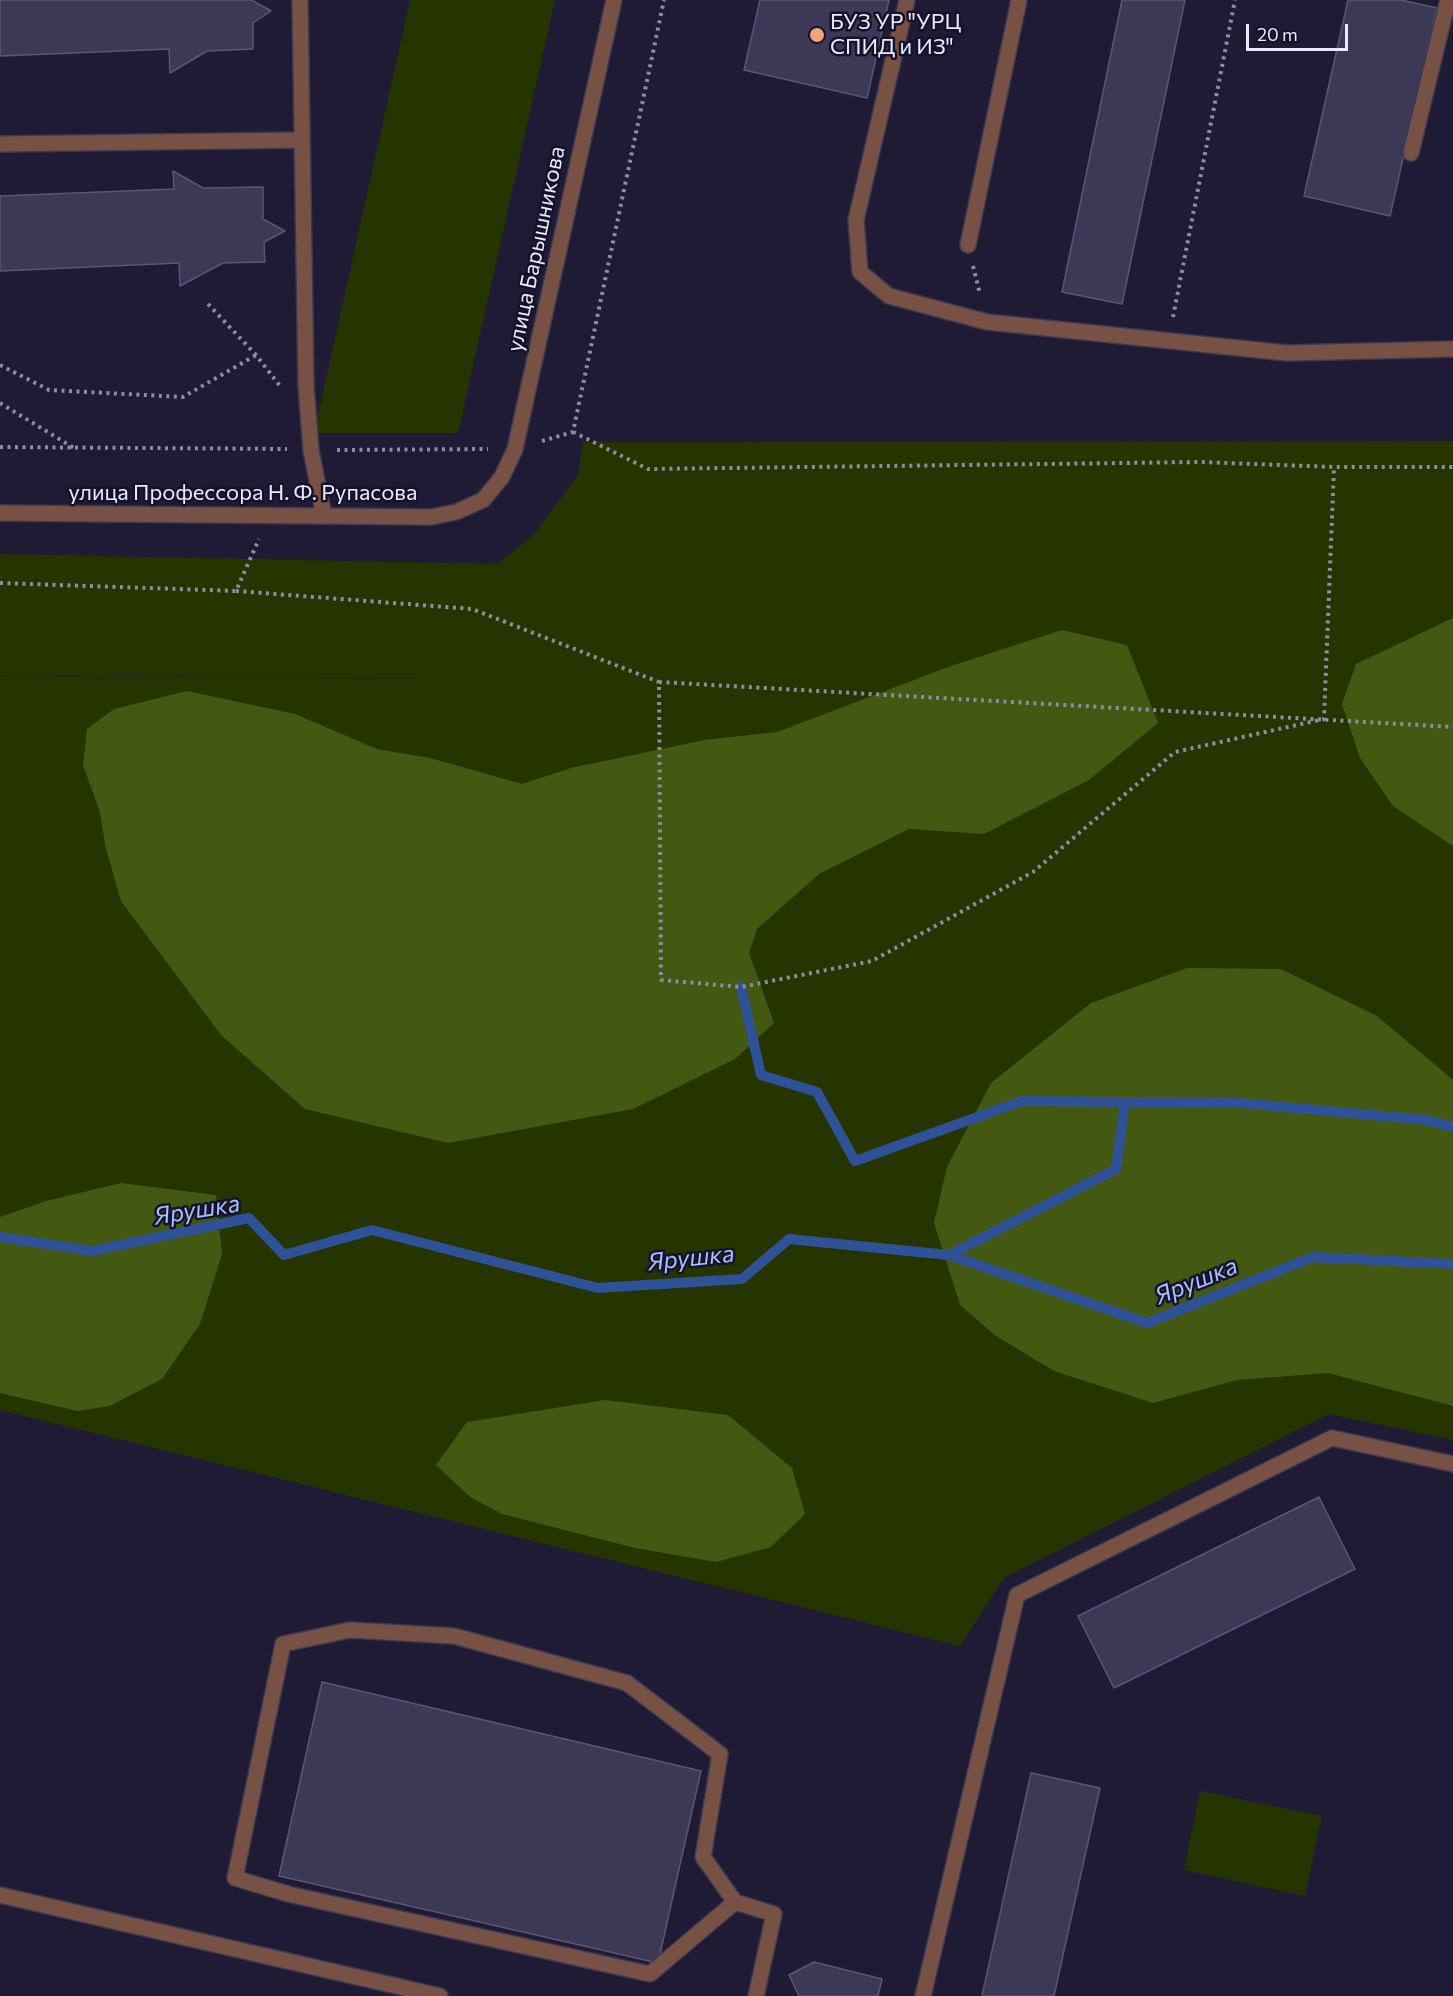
<!DOCTYPE html>
<html>
<head>
<meta charset="utf-8">
<style>
	body { margin:0 }
	#map { position:relative; width:1453px; height:1996px; overflow:hidden; background:#1f1b35; font-family:Commissioner,sans-serif }
	canvas { display:block }
	.scale { position:absolute; left:1246px; top:24px; width:102px; height:27px; box-sizing:border-box; border:3px solid #ebeafc; border-top:0; padding-left:8px; font-size:18px; line-height:21px; white-space:nowrap; color:#ebeafc; -webkit-text-stroke:4px #16122b; paint-order:stroke }
</style>
</head>
<body>
<div id="map">
<canvas width="1453" height="1996"></canvas>
<div class="scale">20 m</div>
</div>
<script>
const c = document.querySelector('canvas').getContext('2d');
c.lineJoin = 'round';
function fillPath(path, color) {
  c.fillStyle = color;
  c.fill(path, 'evenodd');
}
function shape(rows) {
  const path = new Path2D();
  for (const r of rows) {
    path.moveTo(r[0], r[1]);
    for (let i = 2; i < r.length; i += 2) path.lineTo(r[i], r[i + 1]);
  }
  return path;
}
function stroke(path, color, width, dash) {
  c.strokeStyle = color;
  c.lineWidth = width;
  c.lineCap = dash ? 'butt' : 'round';
  c.setLineDash(dash || []);
  c.stroke(path);
}
function write(font, color, halo, rows, align = 'center') {
  c.font = font + ' Commissioner,sans-serif';
  c.lineWidth = 5;
  c.setLineDash([]);
  c.textBaseline = 'middle';
  c.strokeStyle = halo;
  c.fillStyle = color;
  for (const [text, x, y, turn = 0] of rows) {
    c.save();
    c.translate(x, y);
    c.rotate((+turn || 0) * Math.PI / 180);
    c.textAlign = isNaN(turn) ? turn : align;
    if (halo) c.strokeText(text, 0, 0);
    c.fillText(text, 0, 0);
    c.restore();
  }
}
fillPath(shape([
	[410,0,555,0,458,433,314,433],
	[1453,441,1453,1440,1329,1414,1004,1578,960,1646,0,1410,0,676,469,679,0,675,0,554,498,564,535,533,578,475,583,442],
	[1200,1791,1322,1816,1305,1896,1184,1870]
]), '#263500');
fillPath(shape([
	[1453,618,1453,846,1393,806,1360,758,1342,704,1356,664],
	[1062,630,1127,645,1158,723,1089,780,984,834,909,829,819,874,757,929,749,953,774,1023,735,1059,633,1109,448,1143,305,1109,221,1035,121,901,105,845,100,812,83,765,87,729,114,709,187,691,295,714,377,749,430,758,522,784,571,768,704,740,777,732,951,666],
	[1187,968,1281,969,1377,1016,1453,1080,1453,1406,1328,1373,1237,1380,1153,1403,1054,1371,996,1336,960,1305,934,1223,947,1167,991,1083,1091,1003],
	[121,1183,216,1195,222,1254,200,1324,162,1379,110,1406,77,1411,0,1393,0,1217,46,1201],
	[605,1400,728,1415,792,1468,805,1514,771,1547,716,1562,635,1548,502,1514,470,1497,436,1465,467,1422]
]), '#435811');
stroke(shape([
	[741,987,761,1075,817,1092,855,1161,1022,1101,1240,1103,1427,1120,1453,1127],
	[0,1237,92,1251,249,1218,284,1255,372,1230,598,1288,742,1279,789,1239,949,1255,1147,1323,1313,1257,1453,1264],
	[949,1255,1116,1169,1125,1102]
]), '#2f5197', 10);
const building = shape([
	[0,0,252,0,271,11,253,23,253,49,207,51,170,73,169,49,0,56,0,0],
	[760,0,889,0,867,98,744,70,760,0],
	[1122,0,1185,0,1122,304,1062,292,1122,0],
	[1348,0,1401,0,1437,8,1390,216,1304,196,1348,0],
	[173,171,203,188,263,187,263,219,285,231,264,242,265,262,223,263,180,286,179,263,0,271,0,196,174,189,173,171],
	[1319,1497,1355,1569,1114,1688,1078,1616,1319,1497],
	[322,1682,701,1771,658,1963,279,1876,322,1682],
	[1031,1773,1100,1788,1054,1996,982,1996,1031,1773],
	[814,1962,882,1979,878,1996,799,1996,789,1975,814,1962]
]);
fillPath(building, '#3c3855');
stroke(building, '#5a5776', 1.5);
const minor = shape([
	[300,0,306,385,311,450,324,516],
	[907,0,856,220,860,272,889,296,987,322,1287,353,1453,349],
	[0,144,302,140],
	[1411,153,1448,0],
	[968,245,1019,0],
	[0,513,432,517,456,512,483,500,502,477,515,449,614,0],
	[0,1895,440,1996],
	[735,1902,650,1974,288,1894,235,1878,283,1644,350,1630,454,1636,627,1683,720,1754,703,1857,735,1902,774,1914,756,1996],
	[923,1996,1017,1595,1332,1438,1453,1464]
]);
stroke(minor, '#3c3851', 18);
stroke(shape([
	[973,266,980,294],
	[208,304,256,355,280,386],
	[1173,317,1235,0],
	[0,365,49,390,183,397,256,355],
	[0,403,74,448],
	[573,432,648,469,1201,462,1334,467,1453,467],
	[542,441,573,432,664,0],
	[0,447,287,449],
	[337,450,488,449],
	[0,583,236,591,259,539],
	[236,591,472,609,659,682,661,980,741,987,872,961,1033,872,1175,752,1324,719,1334,467],
	[659,682,1453,727]
]), '#8f8ca2', 4, [3, 4.5]);
stroke(minor, '#775244', 15);
for (const [x, y, r, color] of [
	[817,35,8,"#efa377"]
]) {
  const dot = new Path2D();
  dot.arc(x, y, r, 0, 2 * Math.PI);
  c.fillStyle = color;
  c.fill(dot);
  stroke(dot, '#16122b', 2);
}
write('22px', '#ebeafc', '#16122b', [
	["БУЗ УР \"УРЦ",830,22],
	["СПИД и ИЗ\"",830,47]
], 'left');
write('22px', '#ebeafc', '#16122b', [
	["улица Барышникова",536,249,-78],
	["улица Профессора Н. Ф. Рупасова",243,493]
]);
write('italic 24px', '#a3c2fd', '#16122b', [
	["Ярушка",197,1210,-9],
	["Ярушка",691,1258,-6],
	["Ярушка",1196,1281,-22]
]);
</script>
</body>
</html>
